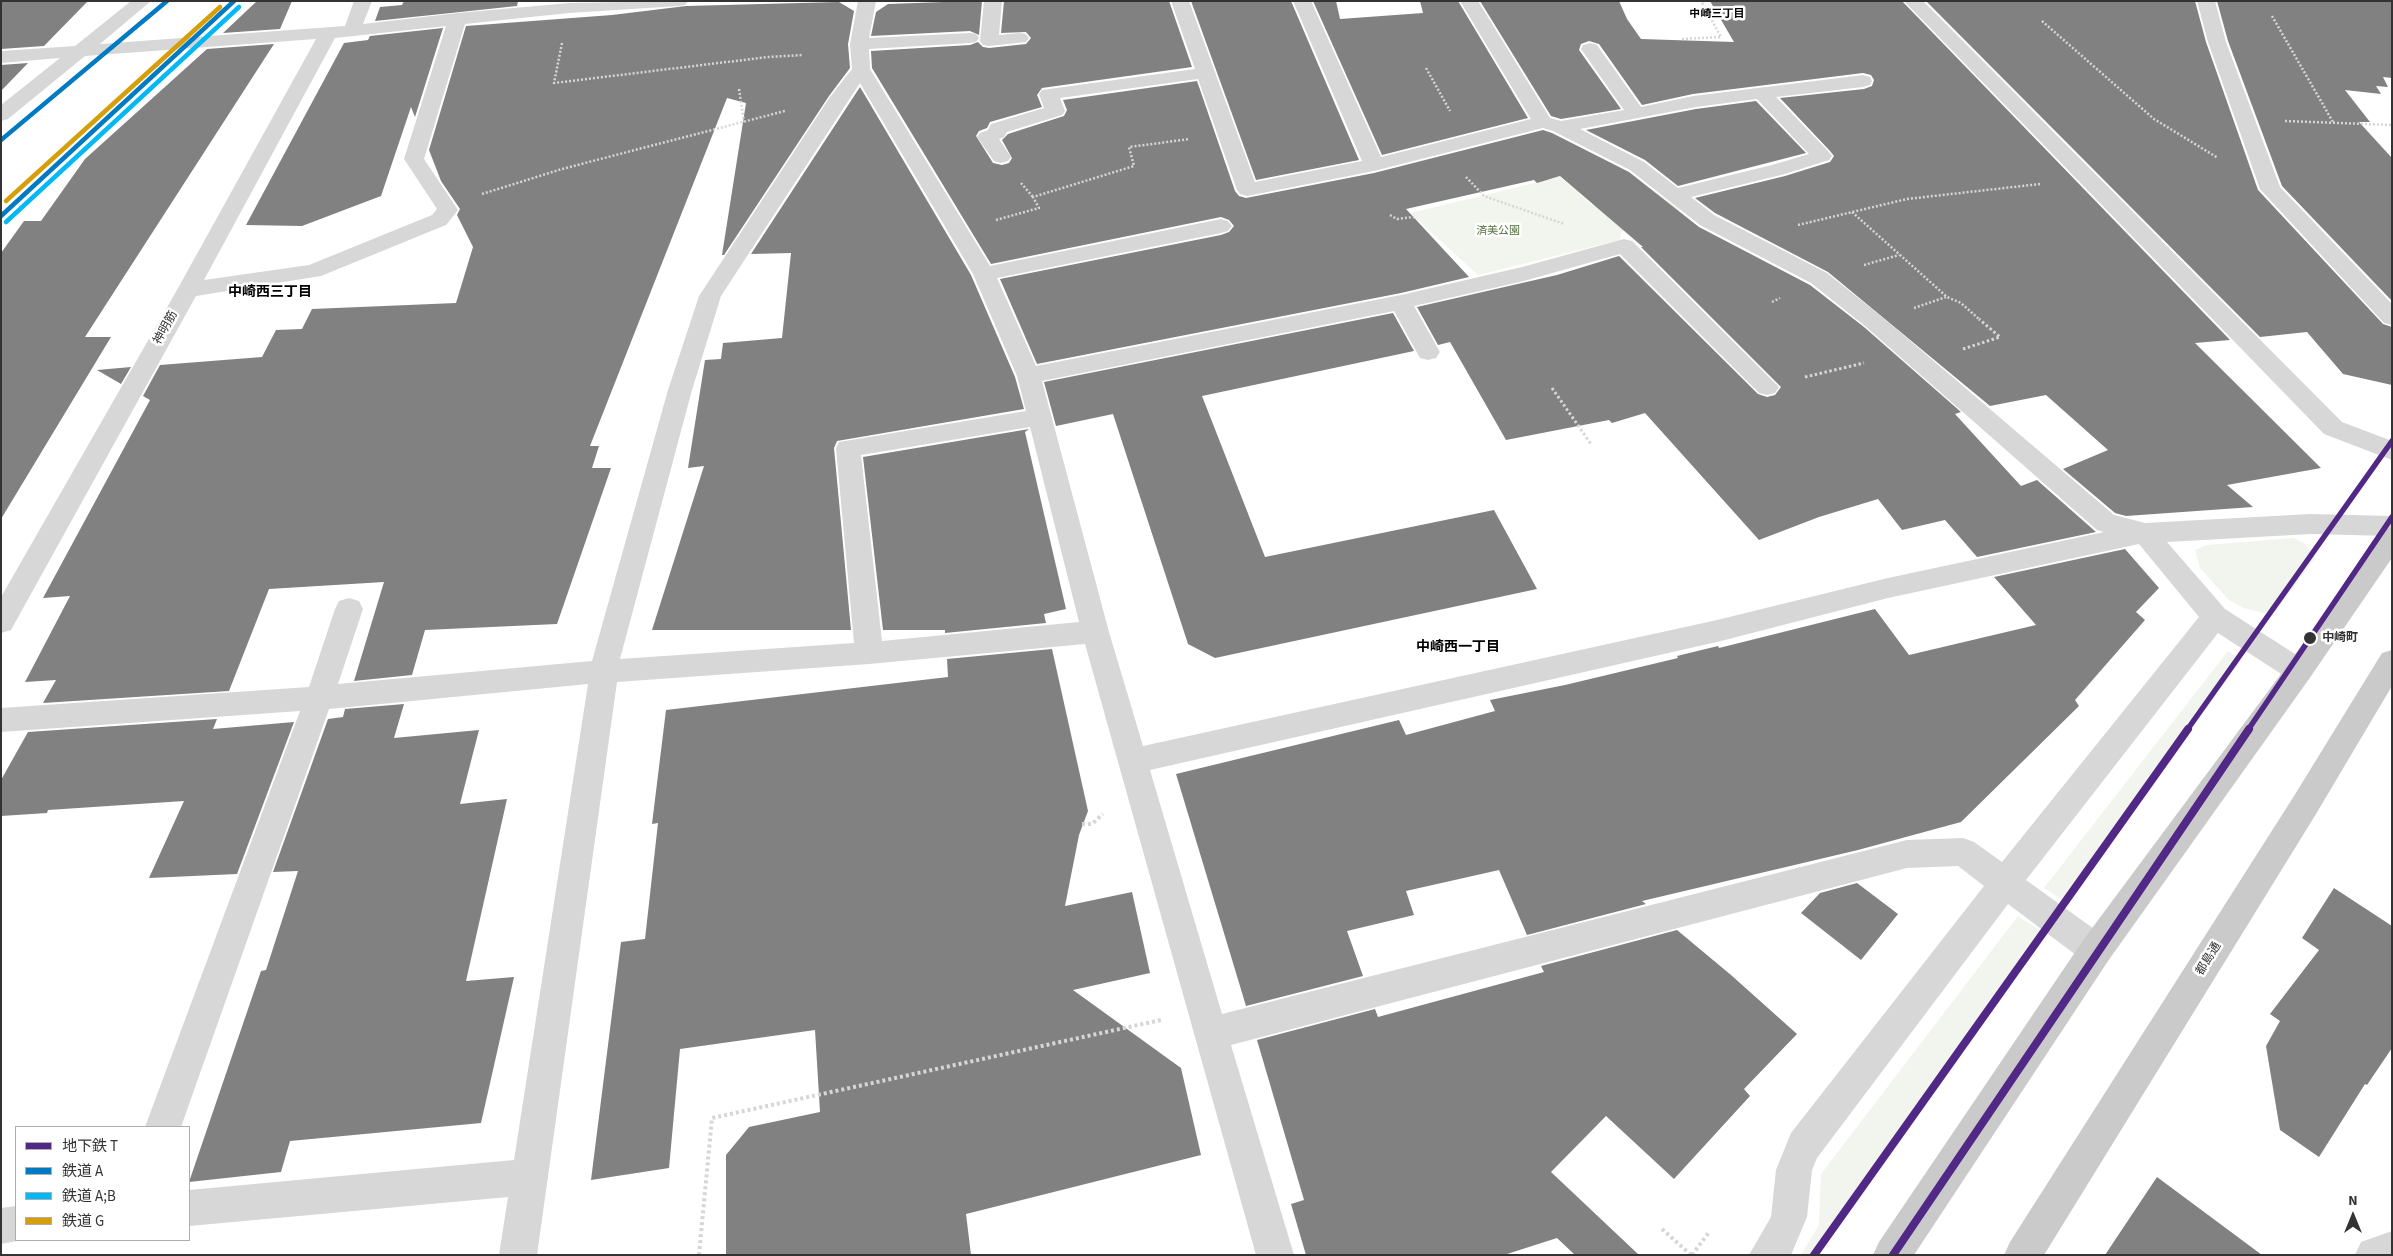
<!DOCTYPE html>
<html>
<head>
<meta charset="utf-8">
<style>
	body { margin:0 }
	#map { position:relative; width:2393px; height:1256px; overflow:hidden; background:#fff; font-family:"Source Sans 3","Noto Sans JP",sans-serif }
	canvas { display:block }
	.frame { position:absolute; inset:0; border:2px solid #333; pointer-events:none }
	.legend { position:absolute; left:15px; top:1126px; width:175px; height:115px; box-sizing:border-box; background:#fff; border:1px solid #adadad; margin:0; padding:6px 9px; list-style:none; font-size:15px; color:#333 }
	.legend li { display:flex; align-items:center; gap:10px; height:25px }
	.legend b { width:25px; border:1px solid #adadad }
	.north { position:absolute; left:2328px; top:1191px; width:50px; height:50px; -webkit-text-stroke:4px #fff; paint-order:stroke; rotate:0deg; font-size:14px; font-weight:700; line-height:20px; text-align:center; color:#333 }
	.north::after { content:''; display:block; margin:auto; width:18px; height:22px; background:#333; clip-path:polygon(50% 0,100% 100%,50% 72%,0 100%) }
</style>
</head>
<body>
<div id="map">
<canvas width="2393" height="1256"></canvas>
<div class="frame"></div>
<ul class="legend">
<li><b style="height:6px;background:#522886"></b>地下鉄 T</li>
<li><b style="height:6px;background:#007ac2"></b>鉄道 A</li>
<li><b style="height:6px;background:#03b8f5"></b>鉄道 A;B</li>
<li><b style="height:6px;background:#d69f0a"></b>鉄道 G</li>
</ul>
<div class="north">N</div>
</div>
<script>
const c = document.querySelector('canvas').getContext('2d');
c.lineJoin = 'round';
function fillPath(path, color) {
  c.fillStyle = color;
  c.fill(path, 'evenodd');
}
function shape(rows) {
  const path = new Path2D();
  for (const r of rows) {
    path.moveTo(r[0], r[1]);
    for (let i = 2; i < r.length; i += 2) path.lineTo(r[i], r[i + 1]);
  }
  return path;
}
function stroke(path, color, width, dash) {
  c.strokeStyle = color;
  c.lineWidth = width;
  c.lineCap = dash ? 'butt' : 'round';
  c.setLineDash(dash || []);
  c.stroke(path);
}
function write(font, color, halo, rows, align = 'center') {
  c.font = font + ' "Source Sans 3","Noto Sans JP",sans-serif';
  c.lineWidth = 5;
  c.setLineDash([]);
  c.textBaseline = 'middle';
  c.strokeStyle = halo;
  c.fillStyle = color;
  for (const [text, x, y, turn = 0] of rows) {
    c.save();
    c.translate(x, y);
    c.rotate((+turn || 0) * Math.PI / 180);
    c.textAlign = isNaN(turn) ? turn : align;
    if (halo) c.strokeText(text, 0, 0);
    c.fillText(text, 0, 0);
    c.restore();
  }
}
fillPath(shape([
	[1560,177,1593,206,1646,185,1681,210,1621,232,1620,240,1478,275,1410,213],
	[2293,538,2304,543,2315,558,2276,611,2263,613,2244,608,2229,600,2200,568,2195,550,2207,545],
	[2228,651,2241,660,2067,903,2044,888],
	[2018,916,2044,933,1817,1255,1801,1255,1819,1225,1821,1174]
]), '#f1f5ed');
fillPath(shape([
	[1,1,88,1,44,46,1,49],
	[257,1,292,1,280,29,223,33],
	[404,1,518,1,517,6,375,21,380,7,402,5],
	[971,1,982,1,979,35,970,31,871,36,876,12,888,4],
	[1004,1,1169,1,1192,67,1042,88,1037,95,1042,107,990,122,987,128,979,131,976,136,993,163,1002,165,1009,163,1012,158,1002,140,1008,134,1064,116,1067,110,1063,100,1197,81,1235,191,1239,196,1246,198,1374,173,1543,130,1552,133,1629,172,1699,227,1810,285,1864,327,1961,412,1955,414,2021,486,2037,480,2096,532,1977,557,1945,520,1902,530,1878,499,1819,517,1759,540,1645,413,1612,423,1609,420,1506,440,1450,342,1438,345,1417,307,1557,275,1619,256,1758,394,1767,397,1775,395,1781,387,1641,247,1643,247,1560,176,1537,183,1534,180,1406,209,1469,277,1401,293,1037,364,1000,279,1221,235,1229,232,1234,226,1229,220,1221,217,991,264,872,68,871,51,970,45,978,42,983,47,989,48,1026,44,1031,38,1026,32,1001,33],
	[1191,1,1291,1,1359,160,1256,180],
	[1313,1,1336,1,1340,19,1423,13,1420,1,1458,1,1528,118,1382,155],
	[1480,1,1619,1,1627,19,1641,39,1734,42,1710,1,1902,1,2230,340,2195,343,2321,468,2227,485,2253,507,2126,516,2115,513,2063,469,2108,450,2046,395,1990,406,1828,272,1715,213,1695,198,1785,176,1830,162,1834,156,1830,151,1780,98,1864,89,1872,86,1874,80,1871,75,1863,73,1693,94,1642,105,1599,44,1589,41,1581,44,1579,50,1621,109,1561,119,1551,116],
	[1926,1,2195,1,2206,42,2258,190,2383,324,2392,327,2392,385,2343,374,2307,332,2260,337],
	[2217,1,2392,1,2392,78,2383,77,2388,87,2376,86,2381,94,2345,90,2370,122,2359,122,2392,158,2392,301,2282,186,2228,41],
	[839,2,854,11,848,44,850,68,829,96,724,255,722,255,746,103,727,98,590,446,599,446,592,468,611,468,557,624,425,630,412,675,354,681,384,582,269,589,229,691,43,703,56,680,25,682,70,596,43,598,150,400,143,396,160,365,262,357,276,330,302,329,312,309,456,303,473,247,457,215,460,209,441,181,429,150,466,26,612,15,686,6],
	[443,28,415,117,411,107,381,196,302,226,246,225,344,43,368,40,370,36],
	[274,44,85,337,111,337,1,519,1,253,24,221,41,221,85,159,207,49],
	[28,63,1,91,1,65],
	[860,87,971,275,1015,377,1024,409,837,441,834,448,851,630,652,630,704,466,688,468,705,360,721,359,723,343,782,338,791,253,751,254],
	[1756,101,1806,153,1678,186,1645,160,1586,130,1696,109],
	[1393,313,1414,351,1202,396,1265,557,1494,510,1537,589,1215,658,1188,644,1113,414,1056,426,1044,382],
	[131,367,121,384,97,370],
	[1029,429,1025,432,1066,609,1044,614,1046,623,945,633,945,630,883,630,863,457],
	[2125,549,2159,588,2136,612,2145,620,2075,700,2079,706,1961,822,1858,850,1642,901,1646,904,1527,935,1499,870,1406,891,1414,915,1347,931,1363,976,1246,1006,1176,774,1399,720,1406,735,1495,711,1490,700,1565,685,1678,658,1677,656,1718,646,1719,648,1875,609,1909,655,2036,625,1994,577],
	[1052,649,1088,811,1079,835,1065,906,1132,892,1150,973,1073,990,1181,1068,1201,1155,966,1214,971,1255,726,1255,726,1155,749,1127,820,1112,815,1030,680,1049,669,1168,591,1180,621,942,645,939,658,823,652,824,666,710,948,677,947,659],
	[404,704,394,738,479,730,460,804,507,799,466,981,514,977,481,1123,290,1141,281,1172,189,1182,261,971,266,970,298,871,273,872,328,719,343,717,345,709],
	[217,719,213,729,294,722,237,874,149,878,184,801,48,810,47,813,1,816,1,780,28,732],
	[1857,883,1898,914,1861,960,1801,913,1820,893],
	[2334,888,2392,926,2392,1048,2367,1085,2365,1084,2319,1157,2280,1130,2266,1046,2280,1021,2270,1014,2319,950,2302,938],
	[1677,930,1731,975,1797,1034,1744,1089,1750,1096,1674,1179,1606,1116,1551,1172,1639,1255,1575,1255,1557,1238,1504,1255,1306,1255,1291,1204,1304,1200,1257,1040,1375,1009,1378,1017,1544,972,1541,966],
	[2157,1177,2262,1255,2105,1255]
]), '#818181');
stroke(shape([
	[2272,16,2333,122],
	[2042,21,2154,119,2218,158],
	[1682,39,1721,37,1701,1],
	[562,43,554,83,768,57,803,55],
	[1426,68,1450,111],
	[739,89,744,122],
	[2285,121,2392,125],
	[1466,177,1484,196,1564,224],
	[1021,183,1033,197],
	[482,194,562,169,785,111],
	[1852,212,1947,297,1961,303,1980,320],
	[1390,215,1397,219,1414,217],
	[996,220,1039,208,1033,197,1134,166,1129,147,1190,139],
	[1798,225,1907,199,2040,184],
	[1864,265,1899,255],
	[1772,302,1780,298],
	[1914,308,1946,297]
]), '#d6d6d6', 2.5, [2, 2]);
stroke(shape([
	[1963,349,2000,337,1979,319],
	[1805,377,1864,363],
	[1552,388,1591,444]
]), '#d6d6d6', 3, [2.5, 2.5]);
stroke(shape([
	[1082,824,1092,824,1103,814],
	[1662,1229,1691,1255],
	[699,1255,712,1118,1161,1020],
	[1692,1255,1710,1231]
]), '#d6d6d6', 4, [3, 3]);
fillPath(shape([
	[131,1,151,1,100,44,345,26,354,1,372,1,363,24,458,13,569,3,688,1,685,5,679,6,569,13,465,24,424,159,458,210,455,214,446,225,321,276,196,296,11,630,1,633,1,597,177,290,316,39,85,56,8,119,1,121,1,105,60,58,1,63,1,51,75,46,131,1],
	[446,26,404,159,437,209,432,215,309,265,204,280,335,38,446,26],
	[858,1,876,1,869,38,970,33,976,34,979,38,976,42,970,43,869,49,870,69,990,266,1221,219,1228,221,1232,226,1228,231,1221,233,997,278,1036,366,1401,295,1522,267,1624,239,1632,241,1779,387,1775,393,1767,395,1759,393,1620,254,1524,281,1414,306,1440,352,1436,358,1428,360,1420,358,1394,311,1042,381,1109,632,1143,746,1717,620,1888,578,2104,532,2097,530,1865,326,1811,283,1700,225,1630,170,1553,131,1543,128,1374,171,1247,196,1240,194,1237,190,1198,79,1060,98,1065,111,1062,115,1007,132,1004,137,999,139,1011,157,1008,161,1001,163,994,161,977,137,980,133,988,130,991,124,1044,108,1039,94,1042,90,1195,69,1171,1,1189,1,1255,182,1362,161,1293,1,1311,1,1381,157,1531,119,1460,1,1478,1,1550,118,1561,121,1624,110,1581,49,1583,45,1590,43,1597,45,1641,107,1693,96,1863,75,1870,77,1872,81,1870,85,1863,87,1776,97,1829,152,1832,156,1829,160,1785,174,1691,197,1714,215,1827,273,1881,316,2114,515,2145,523,2311,514,2392,516,2392,536,2311,534,2167,542,2225,609,2309,663,2313,671,2309,679,2299,683,2289,679,2218,633,2026,880,2108,939,2112,950,2108,961,2096,965,2084,961,2008,904,1817,1158,1812,1170,1807,1217,1791,1255,1749,1255,1771,1217,1776,1170,1791,1133,1984,886,1958,866,1907,868,1231,1045,1294,1255,1256,1255,1085,644,869,664,617,682,537,1255,499,1255,508,1197,189,1226,189,1190,514,1160,588,684,329,709,181,1127,145,1127,300,711,1,732,1,708,309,687,335,609,339,601,349,598,359,601,363,609,338,684,592,661,668,390,699,296,830,97,852,69,850,44,858,1],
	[860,83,973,274,1017,376,1026,411,839,442,836,448,854,643,620,659,692,390,721,296,860,83],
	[1757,99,1809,154,1772,165,1678,188,1644,162,1580,129,1696,107,1757,99],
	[1030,427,1079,622,882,641,861,455,1030,427],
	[2139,544,2199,617,2002,862,1974,842,1963,838,1907,840,1222,1014,1150,770,1717,642,1888,598,2139,544],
	[984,1,1002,1,999,35,1020,33,1026,34,1029,38,1026,42,989,46,983,45,980,41,984,1],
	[1904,1,1923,1,2342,422,2392,441,2392,460,2324,434,1904,1],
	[2197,1,2215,1,2226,42,2280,187,2392,304,2392,325,2384,323,2260,189,2208,42,2197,1],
	[16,1206,16,1240,22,1240,1,1244,1,1208,16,1206],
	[2392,1231,2392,1255,2355,1255,2361,1242,2392,1231]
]), '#d7d7d7');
fillPath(shape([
	[2392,527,2392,558,2309,679,2108,961,1914,1255,1873,1255,1879,1242,2084,939,2289,663,2383,530,2392,527],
	[2392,650,2392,686,2316,814,2044,1255,2004,1255,2010,1242,2294,796,2382,653,2392,650]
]), '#cacaca');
stroke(shape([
	[1,140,167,1],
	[1,216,234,1]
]), '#007ac2', 4.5);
stroke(shape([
	[6,222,239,7]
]), '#03b8f5', 4.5);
stroke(shape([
	[6,201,220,7]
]), '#d69f0a', 4.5);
stroke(shape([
	[2187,730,2392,441],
	[2248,730,2392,517]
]), '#522886', 5.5);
stroke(shape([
	[1814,1255,2188,729],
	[1893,1255,2249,729]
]), '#522886', 8);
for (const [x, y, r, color] of [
	[2310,638,7,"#333"]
]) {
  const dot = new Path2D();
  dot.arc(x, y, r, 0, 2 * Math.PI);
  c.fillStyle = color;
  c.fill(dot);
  stroke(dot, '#fff', 2);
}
write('bold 11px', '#000', '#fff', [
	["中崎三丁目",1717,15]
]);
write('11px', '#56703f', '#fff', [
	["済美公園",1498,232]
]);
write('12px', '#333', '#fff', [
	["神明筋",166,328,-61],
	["都島通",2209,959,-58]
]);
write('bold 12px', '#333', '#fff', [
	["中崎町",2322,638]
], 'left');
write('bold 14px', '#000', '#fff', [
	["中崎西三丁目",270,293],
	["中崎西一丁目",1458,648]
]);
</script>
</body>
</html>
